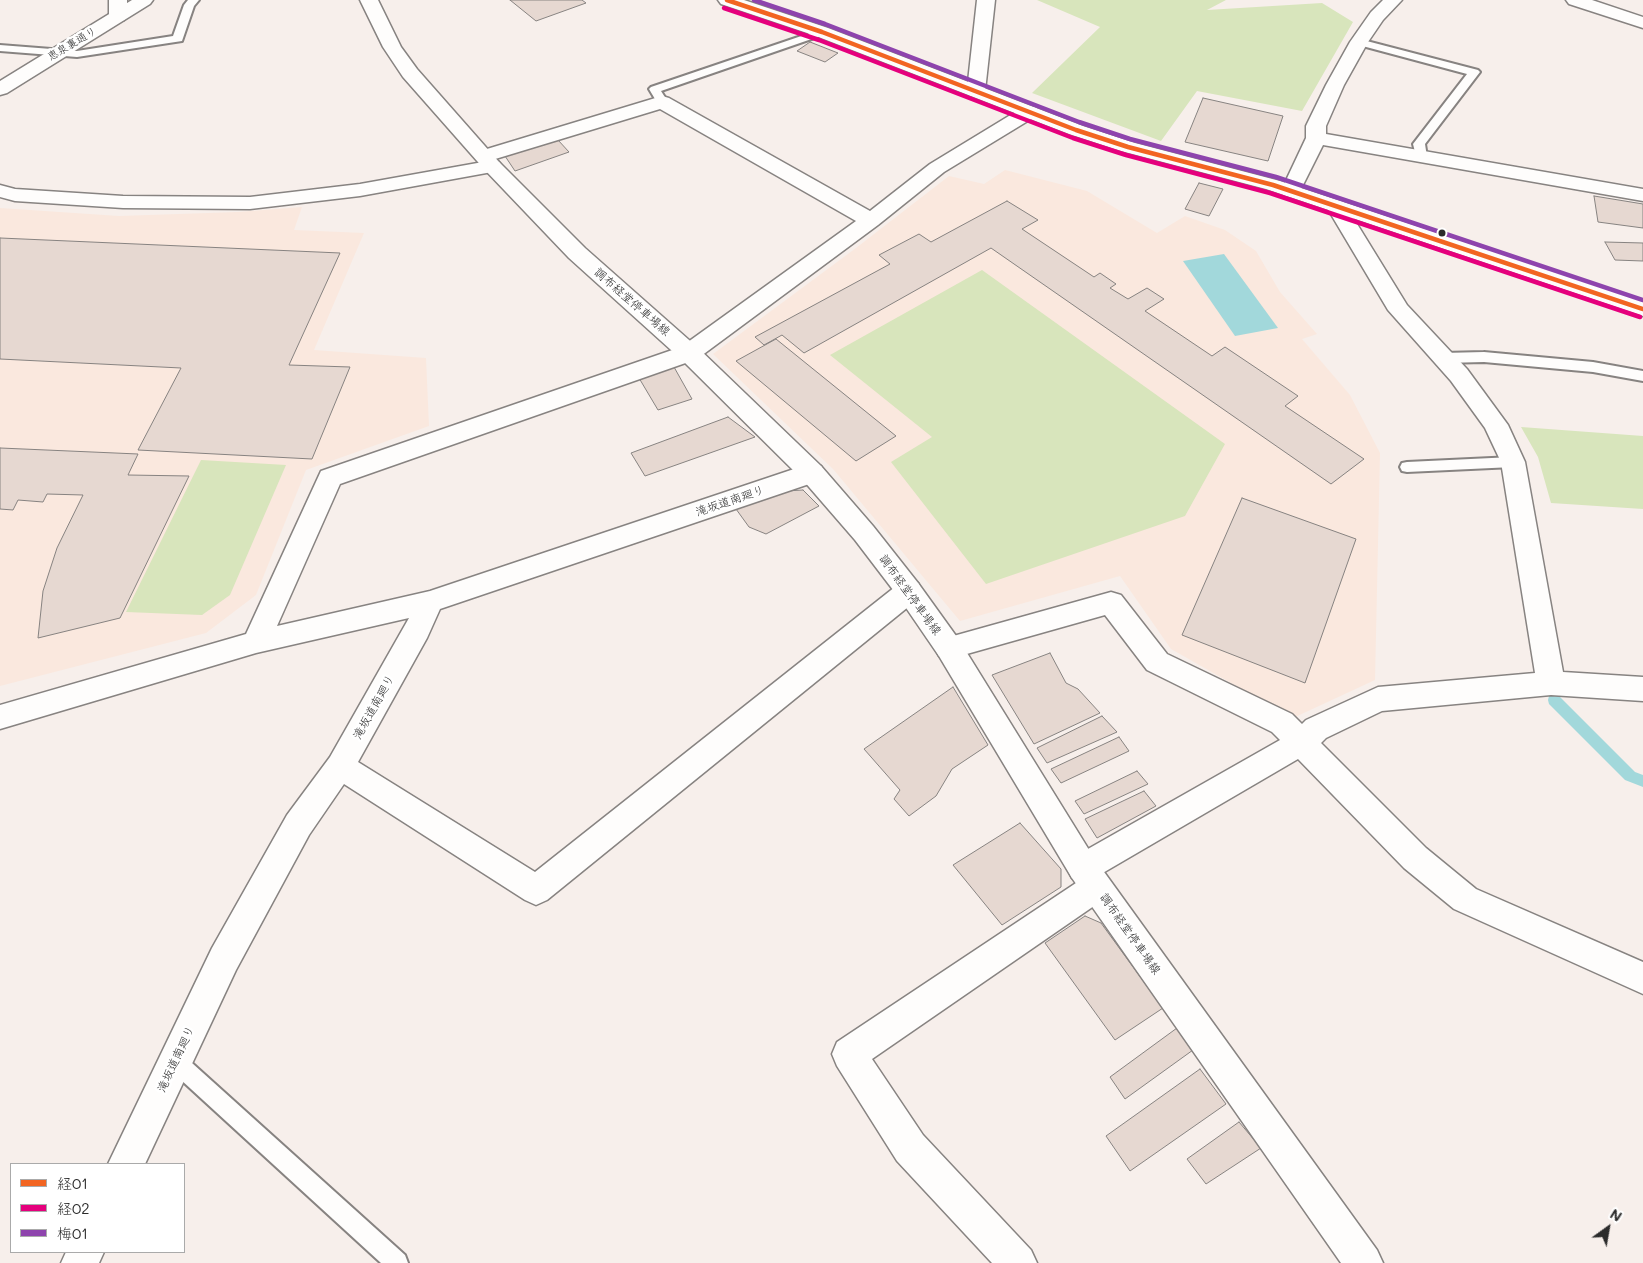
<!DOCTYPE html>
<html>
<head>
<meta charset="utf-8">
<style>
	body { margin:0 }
	#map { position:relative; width:1643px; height:1263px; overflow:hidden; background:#f7efeb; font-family:Mali,"Klee One",sans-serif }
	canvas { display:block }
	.legend { position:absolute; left:10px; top:1163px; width:175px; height:90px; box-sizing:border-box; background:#fff; border:1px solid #aaa; margin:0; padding:6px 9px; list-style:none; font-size:15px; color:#2b2b2b }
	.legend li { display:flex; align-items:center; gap:10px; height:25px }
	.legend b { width:25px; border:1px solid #aaa }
	.north { position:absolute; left:1583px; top:1203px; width:50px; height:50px; -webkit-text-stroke:4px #fff; paint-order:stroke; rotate:32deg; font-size:14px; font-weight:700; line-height:20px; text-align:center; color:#2b2b2b }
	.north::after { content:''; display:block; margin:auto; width:18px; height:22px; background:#2b2b2b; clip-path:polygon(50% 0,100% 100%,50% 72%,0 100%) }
</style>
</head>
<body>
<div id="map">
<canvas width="1643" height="1263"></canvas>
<ul class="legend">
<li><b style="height:6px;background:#f26522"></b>経01</li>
<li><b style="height:6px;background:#e5007d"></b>経02</li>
<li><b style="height:6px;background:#8e44ad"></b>梅01</li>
</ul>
<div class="north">N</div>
</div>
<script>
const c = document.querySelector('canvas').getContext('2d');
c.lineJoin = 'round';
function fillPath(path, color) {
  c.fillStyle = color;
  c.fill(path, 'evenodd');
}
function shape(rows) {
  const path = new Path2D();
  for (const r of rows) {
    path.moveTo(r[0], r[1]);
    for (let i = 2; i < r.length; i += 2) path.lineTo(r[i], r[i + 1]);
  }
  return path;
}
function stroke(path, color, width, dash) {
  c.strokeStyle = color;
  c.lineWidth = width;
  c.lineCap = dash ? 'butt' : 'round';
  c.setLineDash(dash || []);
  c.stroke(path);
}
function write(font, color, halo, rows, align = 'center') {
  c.font = font + ' Mali,"Klee One",sans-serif';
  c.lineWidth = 5;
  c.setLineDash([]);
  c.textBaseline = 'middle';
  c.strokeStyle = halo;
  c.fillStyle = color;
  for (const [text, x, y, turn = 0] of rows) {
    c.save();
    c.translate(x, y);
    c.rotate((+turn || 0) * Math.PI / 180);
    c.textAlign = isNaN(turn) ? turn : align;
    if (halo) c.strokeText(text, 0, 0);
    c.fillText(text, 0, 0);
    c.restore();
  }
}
fillPath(shape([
	[1005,170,1087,191,1157,233,1185,216,1225,230,1256,251,1280,292,1317,334,1302,339,1350,395,1380,453,1375,680,1293,718,1171,649,1120,576,960,621,833,469,713,354,856,248,949,176,984,184],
	[302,207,294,230,364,233,314,350,426,358,429,426,306,470,256,595,206,633,0,686,0,208,119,216,238,212]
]), '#fae8de');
fillPath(shape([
	[1037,0,1226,0,1207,10,1322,3,1353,22,1302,111,1197,91,1161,141,1032,93,1100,27],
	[982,270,1225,444,1185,516,986,584,891,462,932,437,830,355],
	[1521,427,1643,436,1643,509,1551,503,1538,457],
	[201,460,286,465,230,595,202,615,126,612]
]), '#d8e5bc');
fillPath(shape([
	[1224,254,1278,328,1235,336,1183,261]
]), '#a2d8db');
fillPath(shape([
	[1554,695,1559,696,1635,772,1643,775,1643,787,1625,780,1549,704,1548,700,1549,696,1554,695]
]), '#a2d8db');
const building = shape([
	[510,0,582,0,586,3,536,21,510,0],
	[810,42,838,53,825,62,797,51,810,42],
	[1203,98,1283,116,1268,161,1185,142,1203,98],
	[558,140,569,152,515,171,505,156,558,140],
	[1199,183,1223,189,1209,216,1185,209,1199,183],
	[1594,196,1643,204,1643,228,1598,222,1594,196],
	[1007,201,1038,220,1022,229,1094,277,1100,273,1116,284,1110,288,1128,299,1147,288,1164,299,1145,311,1212,356,1225,347,1298,396,1285,406,1364,459,1331,484,991,248,804,353,782,335,764,345,755,337,890,264,879,255,919,234,931,242,1007,201],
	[0,238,340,253,289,365,350,367,312,459,138,450,181,368,0,359,0,238],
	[1605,242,1643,243,1643,261,1615,260,1605,242],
	[776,339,896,436,856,461,736,361,776,339],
	[674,367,692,399,658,410,639,378,674,367],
	[728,417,755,437,645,476,631,453,728,417],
	[0,448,138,454,128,475,189,476,120,618,38,638,43,591,57,548,83,495,47,494,43,502,18,500,13,510,0,509,0,448],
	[803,490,819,506,766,534,749,527,736,509,785,491,803,490],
	[1242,498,1356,539,1305,683,1182,635,1242,498],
	[1050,653,1066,683,1078,689,1100,713,1034,744,992,675,1050,653],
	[953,687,988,745,952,769,936,796,909,816,894,799,900,790,864,749,953,687],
	[1102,716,1117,732,1047,763,1037,748,1102,716],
	[1119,737,1129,751,1061,783,1051,769,1119,737],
	[1137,771,1148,784,1084,814,1075,801,1137,771],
	[1144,791,1156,806,1097,838,1085,819,1144,791],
	[1020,823,1061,869,1061,887,1002,925,953,865,1020,823],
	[1085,916,1101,923,1163,1008,1115,1040,1045,943,1085,916],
	[1177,1028,1193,1050,1125,1099,1110,1077,1177,1028],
	[1200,1069,1226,1104,1130,1171,1106,1136,1200,1069],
	[1239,1122,1261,1148,1206,1184,1187,1159,1239,1122]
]);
fillPath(building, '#e6d8d1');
stroke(building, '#878381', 1);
const service = shape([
	[188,0,199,0,194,6,182,41,77,57,0,51,0,45,77,51,173,36,184,5,188,0],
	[822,29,826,30,827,32,826,34,661,91,668,102,666,104,658,104,649,89,651,87,822,29],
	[1359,39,1478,70,1480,72,1425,144,1427,157,1425,160,1417,160,1413,144,1467,74,1355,44,1354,42,1359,39],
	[1484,352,1593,362,1643,371,1643,381,1593,372,1484,362,1443,363,1438,361,1436,358,1438,355,1443,353,1484,352],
	[1513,457,1518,458,1520,462,1518,466,1513,467,1407,472,1402,471,1400,467,1402,463,1407,462,1513,457],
	[175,1051,182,1054,405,1255,408,1263,381,1263,168,1068,165,1061,168,1054,175,1051]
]);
const minor = shape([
	[109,0,127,0,127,16,124,20,118,21,112,20,109,16,109,0],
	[977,0,995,0,985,91,983,95,976,97,969,95,967,91,977,0],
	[1383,0,1402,0,1383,20,1368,42,1344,85,1326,126,1326,134,1643,189,1643,201,1323,145,1298,195,1291,197,1284,195,1281,191,1306,138,1306,126,1326,85,1350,42,1371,12,1383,0],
	[1566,0,1592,0,1643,17,1643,28,1569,4,1566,0],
	[662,96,669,98,870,211,930,164,1022,108,1029,106,1036,108,1039,112,1036,116,944,172,878,225,697,359,340,484,277,626,430,591,803,466,812,464,821,466,825,473,821,480,440,609,427,638,358,762,535,872,900,583,909,580,918,583,922,591,918,599,547,900,536,905,525,900,344,784,309,835,236,970,145,1164,108,1164,212,948,287,815,330,757,409,618,256,653,0,729,0,705,246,634,321,471,681,347,856,221,660,109,492,160,499,162,502,166,499,170,492,172,360,196,250,209,123,208,15,201,0,197,0,185,15,189,123,196,250,197,360,184,483,162,477,160,474,156,477,152,662,96],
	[1336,200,1343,202,1346,206,1407,305,1467,369,1508,425,1525,462,1563,672,1643,677,1643,701,1551,695,1382,711,1326,738,1321,743,1426,848,1476,889,1643,962,1643,994,1454,909,1404,868,1298,759,1101,874,1107,877,1112,887,1107,897,872,1059,923,1135,1031,1250,1037,1263,992,1263,897,1161,837,1066,832,1054,837,1042,1079,881,1072,878,1067,868,1072,858,1280,740,1272,732,1147,670,1105,615,949,659,939,656,935,648,939,640,1111,592,1121,595,1167,654,1292,714,1302,724,1306,720,1378,687,1535,673,1501,462,1485,428,1451,381,1388,310,1326,206,1329,202,1336,200],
	[66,1252,104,1252,99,1263,61,1263,66,1252]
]);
const tertiary = shape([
	[132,0,153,0,150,4,7,93,0,95,0,81,132,0],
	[718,0,744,0,828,28,1083,126,1135,143,1280,181,1643,301,1643,316,1266,189,1121,151,1069,134,816,36,721,4,718,0]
]);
const secondary = shape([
	[360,0,378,0,401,47,417,69,499,162,585,248,697,347,821,466,873,526,918,583,959,640,1094,858,1377,1250,1383,1263,1341,1263,1072,878,939,656,900,599,855,540,803,480,681,359,569,258,485,170,403,77,383,47,360,0]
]);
stroke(service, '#878381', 4);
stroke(minor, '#878381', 3);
stroke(tertiary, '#878381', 3);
stroke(secondary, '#878381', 3);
fillPath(service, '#fefdfc');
fillPath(minor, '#fefdfc');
fillPath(tertiary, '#fefdfc');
fillPath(secondary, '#fefdfc');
stroke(shape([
	[727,0,822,32,1076,130,1128,147,1273,185,1643,309]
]), '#f26522', 4.5);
stroke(shape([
	[724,8,819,40,1073,138,1126,155,1270,193,1640,317]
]), '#e5007d', 4.5);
stroke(shape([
	[754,0,825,24,1079,122,1130,139,1276,177,1643,300]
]), '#8e44ad', 4.5);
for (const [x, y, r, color] of [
	[1442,233,4.5,"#2b2b2b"]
]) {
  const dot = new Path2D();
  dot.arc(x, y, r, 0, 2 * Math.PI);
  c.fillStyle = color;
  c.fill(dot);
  stroke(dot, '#fff', 2);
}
write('11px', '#2b2b2b', '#fff', [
	["恵泉裏通り",72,44,-31]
]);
write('12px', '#2b2b2b', '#fff', [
	["調布経堂停車場線",632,302,41],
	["滝坂道南廻り",730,501,-19],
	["調布経堂停車場線",910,595,54],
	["滝坂道南廻り",374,707,-61],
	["調布経堂停車場線",1130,934,55],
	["滝坂道南廻り",176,1059,-65]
]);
</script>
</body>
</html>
